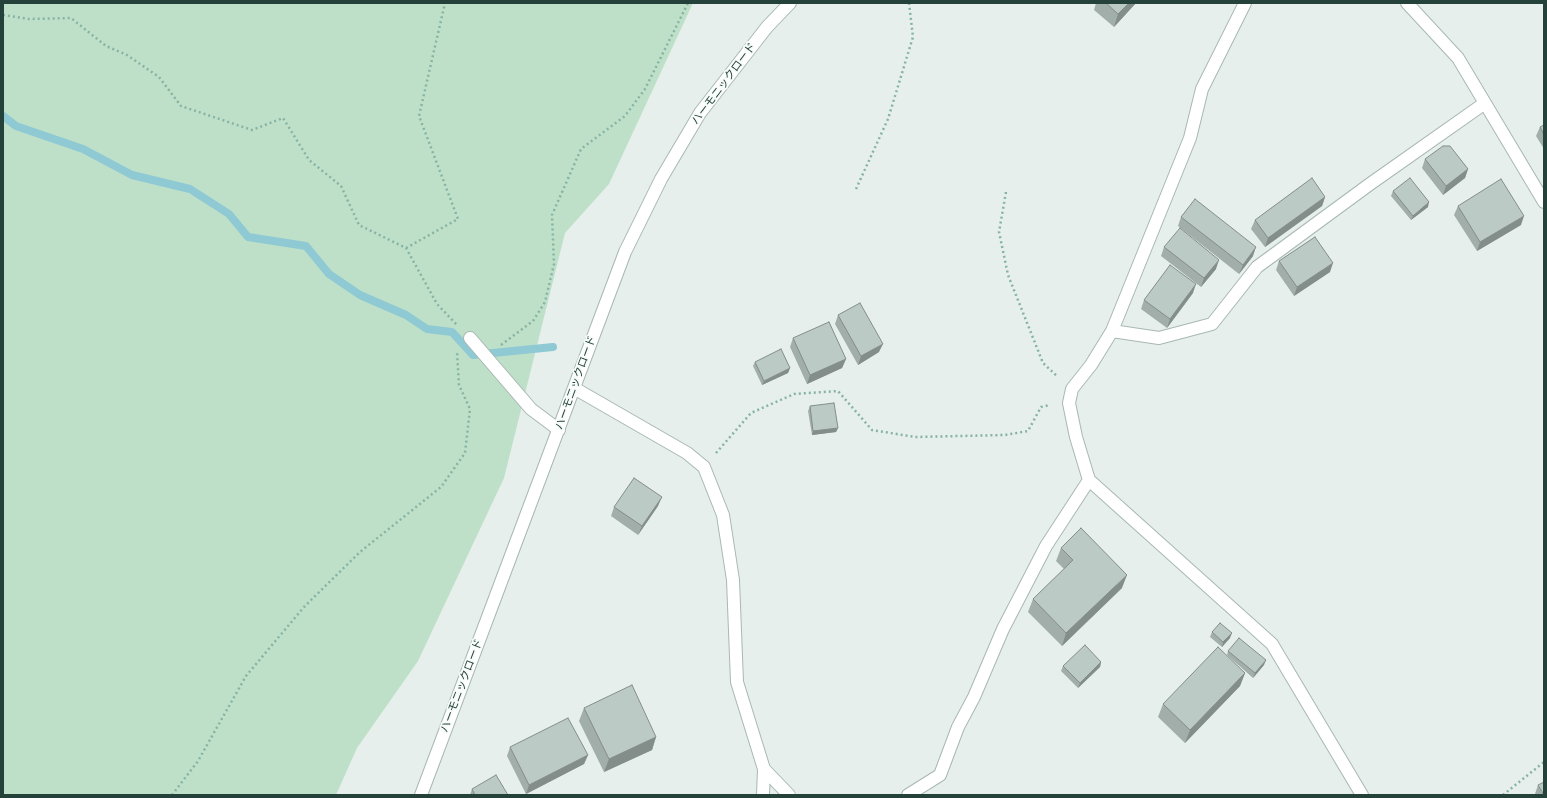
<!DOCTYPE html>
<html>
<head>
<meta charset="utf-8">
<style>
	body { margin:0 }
	#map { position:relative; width:1547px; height:798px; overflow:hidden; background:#e6efeb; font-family:Signika,sans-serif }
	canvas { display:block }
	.frame { position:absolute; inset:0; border:4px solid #24423a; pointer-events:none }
</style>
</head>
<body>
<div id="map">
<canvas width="1547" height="798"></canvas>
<div class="frame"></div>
</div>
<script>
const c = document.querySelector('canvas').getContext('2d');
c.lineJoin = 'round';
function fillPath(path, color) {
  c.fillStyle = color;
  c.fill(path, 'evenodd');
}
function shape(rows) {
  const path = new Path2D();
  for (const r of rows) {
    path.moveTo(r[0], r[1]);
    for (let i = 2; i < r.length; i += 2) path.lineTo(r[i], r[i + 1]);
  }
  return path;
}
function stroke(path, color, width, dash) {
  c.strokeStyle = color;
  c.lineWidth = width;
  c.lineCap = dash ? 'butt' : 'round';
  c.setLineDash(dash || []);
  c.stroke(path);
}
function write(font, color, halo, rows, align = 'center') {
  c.font = font + ' Signika,"Noto Sans JP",sans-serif';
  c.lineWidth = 3.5;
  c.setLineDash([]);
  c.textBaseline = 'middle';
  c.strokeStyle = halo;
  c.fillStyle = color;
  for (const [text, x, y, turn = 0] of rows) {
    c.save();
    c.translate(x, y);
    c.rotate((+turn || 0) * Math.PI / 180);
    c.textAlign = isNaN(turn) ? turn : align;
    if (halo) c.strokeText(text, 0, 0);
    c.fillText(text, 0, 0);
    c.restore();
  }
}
fillPath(shape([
	[3,3,693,3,609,184,565,233,504,478,418,661,357,748,336,795,3,795]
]), '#bfe0c8');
stroke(shape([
	[3,116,16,126,83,149,132,175,190,189,229,214,248,237,306,246,329,274,360,295,406,315,427,329,452,332,473,355,553,347]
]), '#8ec9d4', 8);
const minor = shape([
	[1245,3,1202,89,1190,138,1112,331,1091,365,1072,389,1069,403,1076,437,1089,480,1272,644,1362,795],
	[1407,3,1458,58,1544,202],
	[1112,331,1159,338,1212,324,1257,267,1370,184,1485,103],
	[470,338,531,409,559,430],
	[574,388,687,453,704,467,723,515,733,580,737,682,764,769,763,795],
	[764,769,789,795],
	[421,795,625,252,661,179,700,113,767,27,790,3],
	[908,795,940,775,958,727,974,697,1003,629,1046,546,1089,480]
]);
stroke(minor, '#a8b8b2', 14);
stroke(shape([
	[3,15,29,19,71,18,106,46,127,55,159,77,181,106,252,130,283,118,309,160,341,186,359,225,406,248,437,304,457,325],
	[856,189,888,119,913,37,909,3],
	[1006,192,999,232,1008,275,1043,363,1058,377],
	[406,248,458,219,419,116,445,3],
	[501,345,533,321,545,302,554,264,552,215,581,149,625,116,645,89,688,3],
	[716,453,751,413,794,394,838,391,872,430,915,437,1005,435,1028,431,1041,407,1050,405],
	[172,795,198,761,246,676,304,607,360,552,441,487,465,453,470,409,459,385,457,352],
	[1503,795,1544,762]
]), '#86b3a5', 2.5, [2, 3]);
stroke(minor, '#fff', 12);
fillPath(shape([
	[1096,3,1136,3,1114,27,1094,10],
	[1544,125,1544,149,1536,136,1540,127],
	[1425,159,1468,169,1465,178,1443,195,1422,168],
	[1393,191,1428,207,1411,220,1391,196],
	[1325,197,1322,206,1265,247,1251,229,1255,220],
	[1458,206,1521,225,1477,251,1454,215],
	[1181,217,1253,256,1239,274,1178,226],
	[1164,247,1216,269,1201,287,1161,256],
	[1279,261,1330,272,1294,296,1276,270],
	[1193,293,1167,328,1141,309,1144,300],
	[838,315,879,352,858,365,835,324],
	[793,338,846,359,842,368,807,384,790,347],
	[755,362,790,368,788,373,762,385,753,366],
	[810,406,838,428,836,432,812,435,808,411],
	[658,506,638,535,611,516,614,507],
	[1061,548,1122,588,1062,646,1028,612,1033,599,1064,569,1056,561],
	[1212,632,1230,638,1222,647,1210,637],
	[1228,651,1264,665,1253,678,1227,655],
	[1101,662,1100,667,1078,688,1061,671,1063,666],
	[1245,673,1240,686,1185,743,1158,717,1163,704],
	[584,708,656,737,652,750,604,772,579,721],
	[510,747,588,755,584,764,526,794,507,756],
	[1538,785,1544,795,1535,795,1535,794],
	[472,789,508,795,470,795]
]), '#a1aea9');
fillPath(shape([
	[1129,3,1136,3,1114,27,1118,14],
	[1468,169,1465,178,1443,195,1446,186],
	[1325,197,1322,206,1265,247,1268,238],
	[1429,202,1428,207,1411,220,1413,216],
	[1524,216,1521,225,1477,251,1480,242],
	[1256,247,1253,256,1239,274,1243,265],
	[1219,260,1216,269,1201,287,1204,278],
	[1333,263,1330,272,1294,296,1297,287],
	[1196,284,1193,293,1167,328,1170,319],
	[883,344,879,352,858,365,861,356],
	[846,359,842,368,807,384,810,375],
	[790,368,788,373,762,385,764,381],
	[838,428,836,432,812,435,813,431],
	[662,497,658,506,638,535,642,526],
	[1127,575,1122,588,1062,646,1066,633],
	[1232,633,1230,638,1222,647,1223,642],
	[1266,660,1264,665,1253,678,1255,673],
	[1101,662,1100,667,1078,688,1080,683],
	[1245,673,1240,686,1185,743,1190,730],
	[656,737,652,750,604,772,609,759],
	[588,755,584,764,526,794,529,785]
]), '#838d89');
const building = shape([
	[1106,3,1129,3,1118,14,1106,3],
	[1544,125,1544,135,1540,127,1544,125],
	[1443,146,1450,146,1468,169,1446,186,1425,159,1443,146],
	[1312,178,1325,197,1268,238,1255,220,1312,178],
	[1410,178,1429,202,1413,216,1393,191,1410,178],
	[1501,179,1524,216,1480,242,1458,206,1501,179],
	[1195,199,1256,247,1243,265,1181,217,1195,199],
	[1180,228,1219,260,1204,278,1164,247,1180,228],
	[1315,237,1333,263,1297,287,1279,261,1315,237],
	[1170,265,1196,284,1170,319,1144,300,1170,265],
	[860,303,883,344,861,356,838,315,860,303],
	[829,322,846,359,810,375,793,338,829,322],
	[781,349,790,368,764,381,755,362,781,349],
	[834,403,838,428,813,431,810,406,834,403],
	[634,478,662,497,642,526,614,507,634,478],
	[1081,528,1127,575,1066,633,1033,599,1073,560,1061,548,1081,528],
	[1220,623,1232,633,1223,642,1212,632,1220,623],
	[1239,638,1266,660,1255,673,1228,651,1239,638],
	[1085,645,1101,662,1080,683,1063,666,1085,645],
	[1218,647,1245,673,1190,730,1163,704,1218,647],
	[632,685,656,737,609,759,584,708,632,685],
	[568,718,588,755,529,785,510,747,568,718],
	[496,775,508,795,475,795,472,789,496,775],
	[1544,782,1544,795,1538,785,1544,782]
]);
fillPath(building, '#bbcac4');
stroke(building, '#838d89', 1);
write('11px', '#24423a', '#f7fbf9', [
	["ハーモニックロード",724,84,-53],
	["ハーモニックロード",576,383,-70],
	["ハーモニックロード",462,686,-69]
]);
</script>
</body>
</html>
